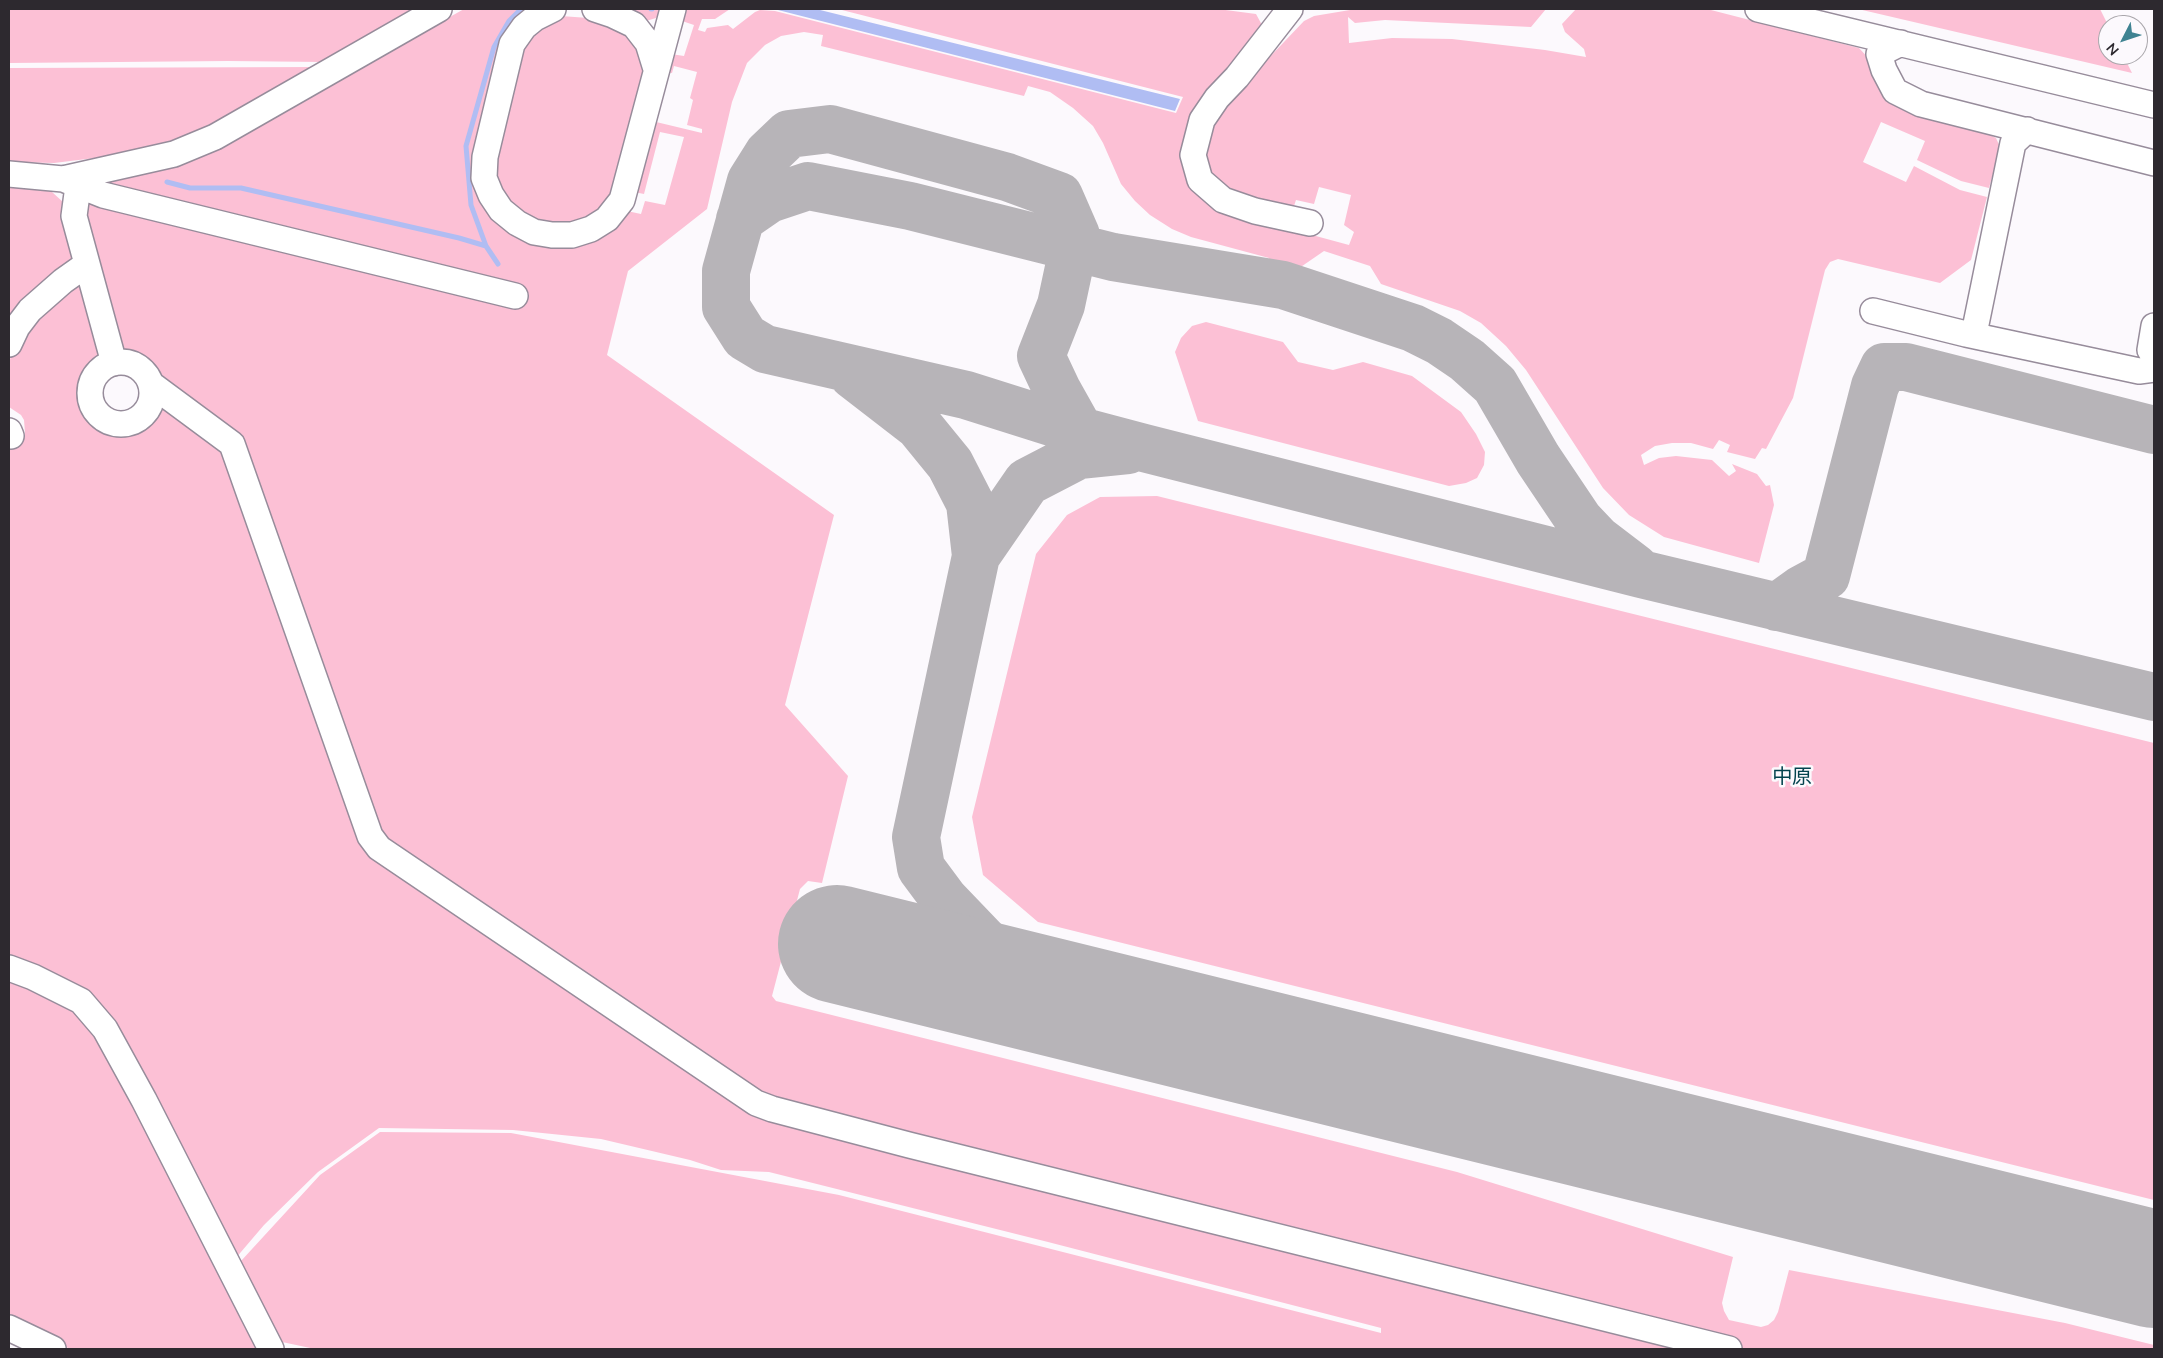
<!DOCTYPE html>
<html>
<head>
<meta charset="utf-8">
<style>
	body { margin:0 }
	#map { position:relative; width:2163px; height:1358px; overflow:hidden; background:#fcf9fd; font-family:Mulish,sans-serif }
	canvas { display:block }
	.frame { position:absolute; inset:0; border:10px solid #2d292f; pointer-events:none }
	.north { position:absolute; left:2098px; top:15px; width:50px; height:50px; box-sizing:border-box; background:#fcf9fd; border:1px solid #a9a6ab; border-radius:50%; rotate:229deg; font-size:14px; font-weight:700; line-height:20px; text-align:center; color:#2d292f }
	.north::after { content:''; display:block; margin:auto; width:18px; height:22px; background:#3f8392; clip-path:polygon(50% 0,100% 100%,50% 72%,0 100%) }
</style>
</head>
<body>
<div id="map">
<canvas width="2163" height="1358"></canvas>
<div class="frame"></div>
<div class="north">N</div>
</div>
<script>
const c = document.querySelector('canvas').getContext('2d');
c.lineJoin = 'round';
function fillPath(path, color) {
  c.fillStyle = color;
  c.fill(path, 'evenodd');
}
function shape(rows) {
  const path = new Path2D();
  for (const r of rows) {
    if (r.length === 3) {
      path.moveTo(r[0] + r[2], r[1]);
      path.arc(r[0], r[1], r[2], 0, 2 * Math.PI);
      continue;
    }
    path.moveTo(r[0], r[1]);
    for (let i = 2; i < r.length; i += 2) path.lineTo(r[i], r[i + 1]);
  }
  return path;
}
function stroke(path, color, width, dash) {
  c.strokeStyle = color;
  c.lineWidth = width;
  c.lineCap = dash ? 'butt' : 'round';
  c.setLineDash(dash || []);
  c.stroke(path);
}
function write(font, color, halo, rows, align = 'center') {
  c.font = font + ' Mulish,"Noto Sans JP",sans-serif';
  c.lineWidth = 5;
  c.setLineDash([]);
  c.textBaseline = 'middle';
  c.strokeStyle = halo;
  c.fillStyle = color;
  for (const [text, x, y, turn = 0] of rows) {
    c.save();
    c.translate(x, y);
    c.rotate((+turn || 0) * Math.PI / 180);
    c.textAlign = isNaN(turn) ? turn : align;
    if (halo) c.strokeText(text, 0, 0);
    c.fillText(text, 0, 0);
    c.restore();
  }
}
fillPath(shape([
	[9,9,414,9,323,62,228,61,9,63],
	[464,9,538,9,528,14,515,27,498,60,482,132,477,169,481,191,491,212,509,229,528,240,544,245,570,246,588,242,605,234,617,224,627,211,641,214,645,201,665,205,684,137,660,132,644,194,634,192,652,121,702,133,702,129,687,125,693,100,690,98,697,72,674,66,672,73,665,72,671,54,684,56,694,25,679,20,683,9,730,9,715,19,702,19,698,30,705,32,707,28,728,25,733,29,755,12,760,10,775,11,1176,113,1183,97,838,9,1218,9,1256,14,1262,25,1262,30,1219,77,1189,129,1187,148,1190,166,1196,183,1214,203,1232,212,1289,225,1290,229,1349,245,1354,232,1344,225,1351,195,1319,187,1314,204,1296,200,1291,215,1225,197,1210,185,1203,175,1199,161,1199,144,1202,128,1207,116,1220,103,1224,105,1304,21,1314,16,1356,9,1546,9,1531,27,1385,20,1355,23,1348,17,1349,43,1392,38,1452,39,1545,50,1586,57,1584,49,1565,32,1562,24,1576,9,1707,9,1859,48,1871,61,1881,86,1889,97,1901,107,1979,129,1996,138,2000,147,1989,188,1961,181,1917,160,1925,141,1881,122,1863,162,1906,182,1914,166,1960,190,1987,197,1971,260,1940,283,1838,259,1830,262,1825,270,1793,398,1766,449,1762,448,1755,459,1727,452,1730,445,1719,440,1713,449,1691,443,1672,443,1655,446,1641,455,1644,465,1659,458,1676,456,1712,460,1729,476,1736,471,1732,464,1757,474,1766,486,1770,485,1774,505,1759,563,1664,537,1629,515,1603,488,1526,370,1506,346,1481,323,1460,311,1381,284,1370,266,1324,251,1292,273,1267,266,1269,258,1191,237,1172,229,1150,215,1135,201,1121,184,1103,143,1093,126,1073,108,1050,92,1028,86,1024,96,882,61,821,46,823,35,804,32,781,36,765,45,747,63,732,102,707,209,628,271,607,355,834,515,785,705,848,776,822,883,808,881,800,889,772,996,776,1001,1457,1172,1733,1257,1722,1303,1724,1311,1729,1320,1761,1327,1768,1325,1774,1320,1778,1312,1789,1270,2065,1323,2154,1345,2154,1349,1742,1349,770,1102,754,1095,730,1079,382,844,372,825,241,444,230,431,158,380,142,360,120,352,80,223,79,210,84,204,91,201,109,202,108,209,160,219,515,306,526,288,163,202,121,194,107,188,107,185,111,181,144,173,214,150],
	[618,9,662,9,656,18,646,21],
	[1858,9,2100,9,2108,25,2108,55,2123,55,2132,73],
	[561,16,602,19,623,31,635,45,647,75,616,192,603,213,584,223,553,226,522,216,499,192,493,164,519,51,529,37],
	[320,67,211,127,144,152,54,163,9,162,9,68],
	[9,184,41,187,52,192,63,202,76,247,73,261,9,332],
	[77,286,85,290,103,358,90,371,84,385,83,398,87,412,96,423,110,431,125,433,140,427,157,408,159,394,226,443,369,842,755,1107,1290,1253,1298,1248,1706,1349,315,1349,282,1342,241,1261,320,1175,380,1132,511,1133,839,1195,1381,1333,1381,1328,1048,1242,769,1172,721,1170,690,1160,601,1139,513,1130,379,1128,318,1172,264,1225,235,1259,109,1026,9,961,9,447,18,442,25,433,24,420,21,415,9,407,9,364,13,347,30,319],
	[1206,322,1283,342,1298,362,1333,370,1363,362,1412,376,1461,412,1476,434,1485,452,1484,465,1477,478,1466,483,1449,486,1198,421,1175,352,1181,338,1192,326],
	[1157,496,2154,743,2154,1200,1038,922,983,875,972,817,1036,554,1067,515,1100,497],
	[9,979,66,1002,105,1044,263,1349,70,1349,9,1318]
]), '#fcc0d5');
fillPath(shape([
	[774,9,816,9,1180,99,1175,111]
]), '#b0bdf3');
stroke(shape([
	[651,9,652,9],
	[167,182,190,188,241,188,459,238,486,246,498,264],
	[486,246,471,205,466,146,494,47,509,21,521,9]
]), '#b0bdf3', 5);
stroke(shape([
	[740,219,769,199,808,186,910,206,1113,257,1283,285,1413,328,1439,341,1467,360,1495,385,1538,459,1579,520,1597,539,1635,568],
	[853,375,919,426,950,464,970,503,976,556],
	[1080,431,1057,390,1041,356,1061,305,1076,235,1059,196,1007,177,830,129,789,134,768,154,751,181,726,271,726,307,745,337,765,349,966,395,1080,431,1144,448,1641,574,2154,697],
	[1777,607,1802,589,1826,576,1875,386,1884,367,1906,367,2154,430],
	[1042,995,1014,972,944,899,921,868,916,837,976,556,1027,482,1079,455,1128,450]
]), '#b7b4b8', 48);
stroke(shape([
	[837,944,2154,1269]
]), '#b7b4b8', 118);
const minor = shape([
	[553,9,535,18,524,27,512,44,485,157,484,178,491,195,501,210,517,223,534,232,552,235,572,235,591,229,607,219,622,200,673,9],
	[595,9,613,15,634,25,648,43,656,69],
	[1290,9,1237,77,1217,98,1202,120,1193,155,1200,180,1223,200,1255,211,1310,223],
	[1758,9,2154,105],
	[1901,43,1879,54,1884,70,1895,91,1921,104,2154,163],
	[9,174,63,179,103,195,515,296],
	[63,179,174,154,215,137,439,9],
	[78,186,74,216,114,363],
	[1873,311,1966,334,1975,329,2013,143,2027,130],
	[2154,326,2150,350,2154,356],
	[1966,334,2139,371,2154,369],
	[9,344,17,327,30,310,63,281,87,264],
	[121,393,31],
	[151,384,232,444,370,836,379,848,756,1103,772,1109,909,1145,1729,1349],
	[9,431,11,436],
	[9,968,33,977,81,1001,105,1029,144,1100,271,1349],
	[9,1328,53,1349]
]);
stroke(minor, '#978c9b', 28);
stroke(minor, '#fff', 25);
write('20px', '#04434e', '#fcf9fd', [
	["中原",1792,777]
]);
</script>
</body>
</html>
